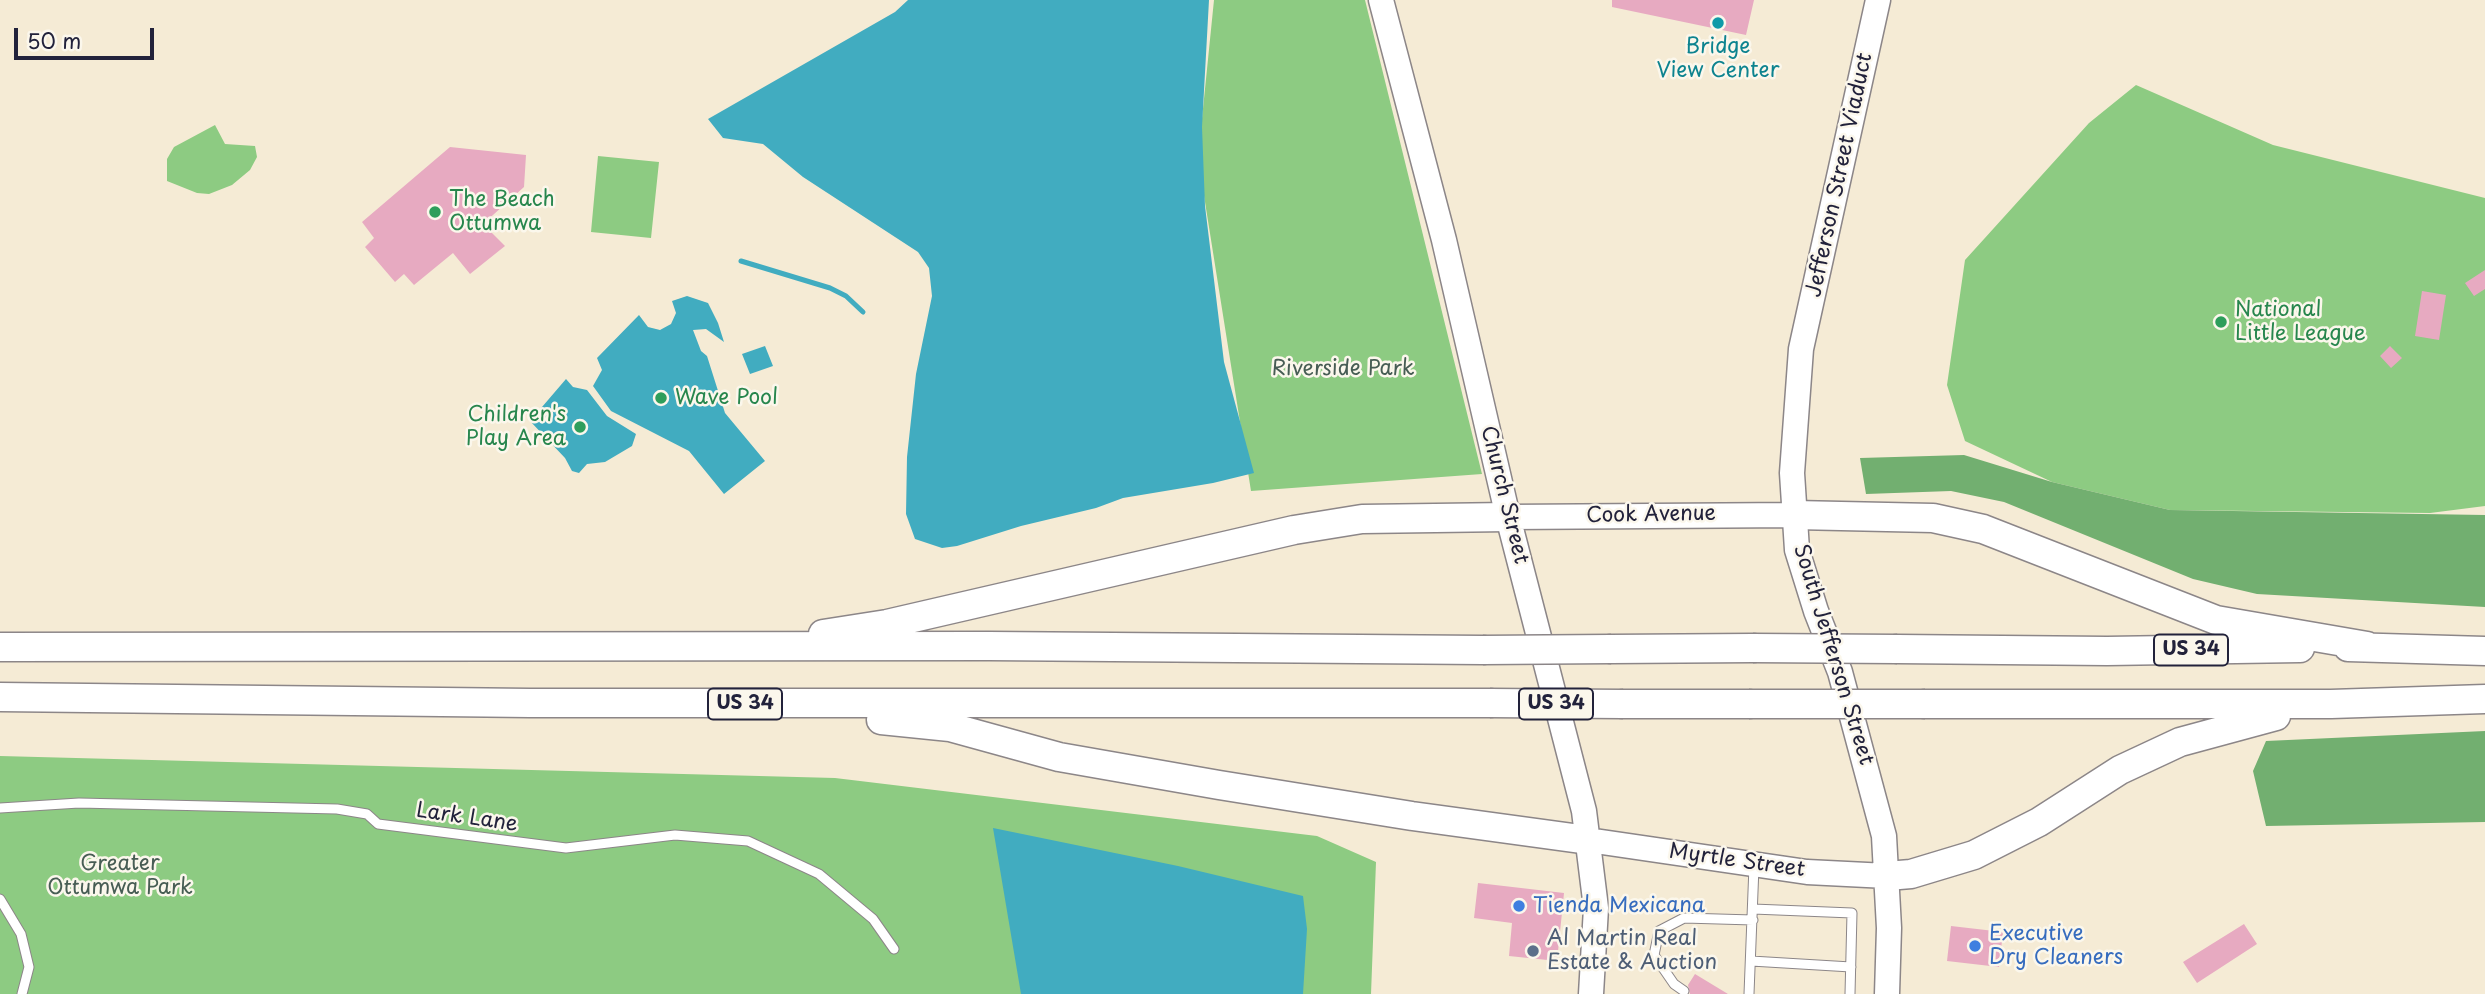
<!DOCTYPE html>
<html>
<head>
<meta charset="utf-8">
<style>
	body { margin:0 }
	#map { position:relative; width:2485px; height:994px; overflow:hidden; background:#f5ebd5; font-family:"Playpen Sans",sans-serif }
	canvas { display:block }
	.scale { position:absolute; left:14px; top:28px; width:140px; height:32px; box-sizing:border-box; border:4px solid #22223b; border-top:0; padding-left:9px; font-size:21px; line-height:24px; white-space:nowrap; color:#22223b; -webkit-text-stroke:5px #fbf7ec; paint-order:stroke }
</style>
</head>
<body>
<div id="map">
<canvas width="2485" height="994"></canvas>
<div class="scale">50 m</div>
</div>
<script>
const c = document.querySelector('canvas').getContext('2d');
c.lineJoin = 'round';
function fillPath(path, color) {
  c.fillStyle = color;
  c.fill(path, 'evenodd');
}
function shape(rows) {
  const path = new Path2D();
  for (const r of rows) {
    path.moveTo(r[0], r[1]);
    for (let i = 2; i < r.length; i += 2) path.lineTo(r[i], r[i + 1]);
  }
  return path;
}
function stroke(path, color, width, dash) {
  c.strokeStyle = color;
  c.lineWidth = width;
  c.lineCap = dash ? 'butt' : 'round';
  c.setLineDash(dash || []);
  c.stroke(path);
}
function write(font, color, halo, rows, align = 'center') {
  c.font = font + ' "Playpen Sans",sans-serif';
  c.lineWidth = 5;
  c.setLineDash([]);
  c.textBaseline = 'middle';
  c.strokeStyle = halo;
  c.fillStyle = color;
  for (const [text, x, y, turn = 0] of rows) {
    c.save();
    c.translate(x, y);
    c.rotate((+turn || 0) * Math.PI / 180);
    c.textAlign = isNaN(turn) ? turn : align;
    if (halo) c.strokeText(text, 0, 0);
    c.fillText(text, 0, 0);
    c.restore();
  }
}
fillPath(shape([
	[1214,0,1365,0,1482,474,1251,491,1198,158],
	[2136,85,2273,145,2485,198,2485,506,2430,513,2170,510,2052,482,1965,441,1947,385,1965,260,2089,123],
	[215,125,225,144,255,146,257,157,250,170,232,185,209,194,197,193,167,181,167,159,174,147],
	[598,156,659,162,651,238,591,232],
	[0,756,835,778,1317,836,1376,862,1371,994,0,994]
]), '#8dcb82');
fillPath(shape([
	[1964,455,2052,482,2170,510,2485,515,2485,607,2257,594,2193,579,2004,502,1951,491,1866,494,1860,458],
	[2485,731,2485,822,2266,826,2253,771,2266,741]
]), '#72af70');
fillPath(shape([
	[908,0,1209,0,1202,127,1205,206,1224,362,1254,473,1213,483,1123,498,1096,508,1021,526,957,546,942,548,915,539,906,514,907,457,916,374,932,296,929,268,918,252,803,177,763,144,723,138,708,119,895,12],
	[687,296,708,303,718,323,724,342,706,329,693,330,701,351,707,356,725,413,765,461,724,494,689,451,611,411,593,386,602,370,597,358,639,315,648,327,660,330,671,324,676,313,672,301],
	[765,346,773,366,750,374,742,354],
	[566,379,573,387,587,390,607,416,636,434,632,446,605,462,587,464,579,473,572,471,565,458,530,421],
	[993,828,1178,866,1303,896,1307,929,1303,994,1021,994]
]), '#41acc0');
stroke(shape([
	[741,261,830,288,846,296,863,312]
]), '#41acc0', 5);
fillPath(shape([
	[1612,0,1754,0,1746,35,1612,7],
	[450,147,526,155,524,187,483,224,505,246,470,274,453,253,414,285,404,274,395,282,365,247,374,238,362,222],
	[2485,270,2485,289,2474,296,2465,283],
	[2422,291,2446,295,2439,340,2415,336],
	[2390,346,2402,358,2391,368,2380,356],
	[1478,883,1564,893,1557,961,1509,956,1512,923,1474,918],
	[2244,924,2257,944,2197,983,2183,962],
	[1951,926,2003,932,1999,967,1947,961],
	[1695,974,1728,994,1690,994,1688,985]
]), '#e7aac1');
const service = shape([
	[0,808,79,803,337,809,367,814,378,824,566,848,675,835,748,841,819,874,873,919,894,949],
	[0,899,21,934,29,967,22,994],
	[1753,909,1852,913,1850,994],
	[1751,961,1851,967],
	[1684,991,1674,984,1654,955,1659,931,1684,918,1753,920],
	[1749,994,1754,866]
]);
const secondary = shape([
	[1381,0,1444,240,1508,517,1584,811,1596,908,1591,994],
	[1878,0,1801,349,1792,473,1797,550,1816,611,1840,672,1884,836,1889,928,1887,994],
	[1508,517,1795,515],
	[1588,840,1807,872,1887,876]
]);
const trunk = shape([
	[1795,515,1933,518,1983,529,2216,620,2367,646],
	[823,634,887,624,1294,530,1362,519,1508,517],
	[0,647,989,646,1483,650],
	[2348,647,2485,651],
	[1611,649,1753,648],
	[1897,649,2107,651,2300,648],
	[0,697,530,703,1490,703],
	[1623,704,1749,704],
	[1925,704,2331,704,2485,699],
	[881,720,950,727,1059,757,1219,785,1412,816,1588,840],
	[1887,876,1911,874,1974,855,2039,822,2120,770,2180,742,2276,716]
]);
stroke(service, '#8c8688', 11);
stroke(secondary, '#8c8688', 27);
stroke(trunk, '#8c8688', 31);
stroke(service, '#fff', 9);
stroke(secondary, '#fff', 24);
stroke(trunk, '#fff', 28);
const trunkBridge = shape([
	[1753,648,1897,649],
	[1483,650,1611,649],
	[1490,703,1623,704],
	[1749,704,1925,704]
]);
stroke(trunkBridge, '#8c8688', 31, []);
stroke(trunkBridge, '#fff', 28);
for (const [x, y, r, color] of [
	[1718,23,7,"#0f9aa8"],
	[435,212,7,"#2e9e5b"],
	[2221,322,7,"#2e9e5b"],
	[661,398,7,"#2e9e5b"],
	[580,427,7,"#2e9e5b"],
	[1519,906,7,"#3f7fe0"],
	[1975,946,7,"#3f7fe0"],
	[1533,951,7,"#5c6f8a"]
]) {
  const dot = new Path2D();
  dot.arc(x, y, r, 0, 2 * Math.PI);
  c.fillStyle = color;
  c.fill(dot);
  stroke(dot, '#fbf7ec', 2.5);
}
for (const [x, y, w] of [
	[2191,650,74],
	[745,704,74],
	[1556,704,74]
]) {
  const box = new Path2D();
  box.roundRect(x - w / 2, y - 15.5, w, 31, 5);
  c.fillStyle = '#fbf7ec';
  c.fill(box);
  stroke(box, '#22223b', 2);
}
write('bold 19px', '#22223b', null, [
	["US 34",2191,650],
	["US 34",745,704],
	["US 34",1556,704]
]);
write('21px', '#0d838f', '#fbf7ec', [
	["Bridge",1718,47],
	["View Center",1718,71]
]);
write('21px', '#22223b', '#fbf7ec', [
	["Jefferson Street Viaduct",1840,175,-78],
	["Church Street",1504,495,76],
	["Cook Avenue",1651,515,-1],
	["South Jefferson Street",1833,655,73],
	["Lark Lane",467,818,8],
	["Myrtle Street",1737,861,8]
]);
write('21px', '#27864d', '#fbf7ec', [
	["The Beach",449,200],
	["Ottumwa",449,224],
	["National",2235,310],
	["Little League",2235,334],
	["Wave Pool",675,398],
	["Children's",566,415,"right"],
	["Play Area",566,439,"right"]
], 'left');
write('21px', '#475d54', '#fbf7ec', [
	["Riverside Park",1343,369],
	["Greater",120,864],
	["Ottumwa Park",120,888]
]);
write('21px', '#366cbe', '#fbf7ec', [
	["Tienda Mexicana",1533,906],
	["Executive",1989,934],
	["Dry Cleaners",1989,958]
], 'left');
write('21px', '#4e5e75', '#fbf7ec', [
	["Al Martin Real",1547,939],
	["Estate & Auction",1547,963]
], 'left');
</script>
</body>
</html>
